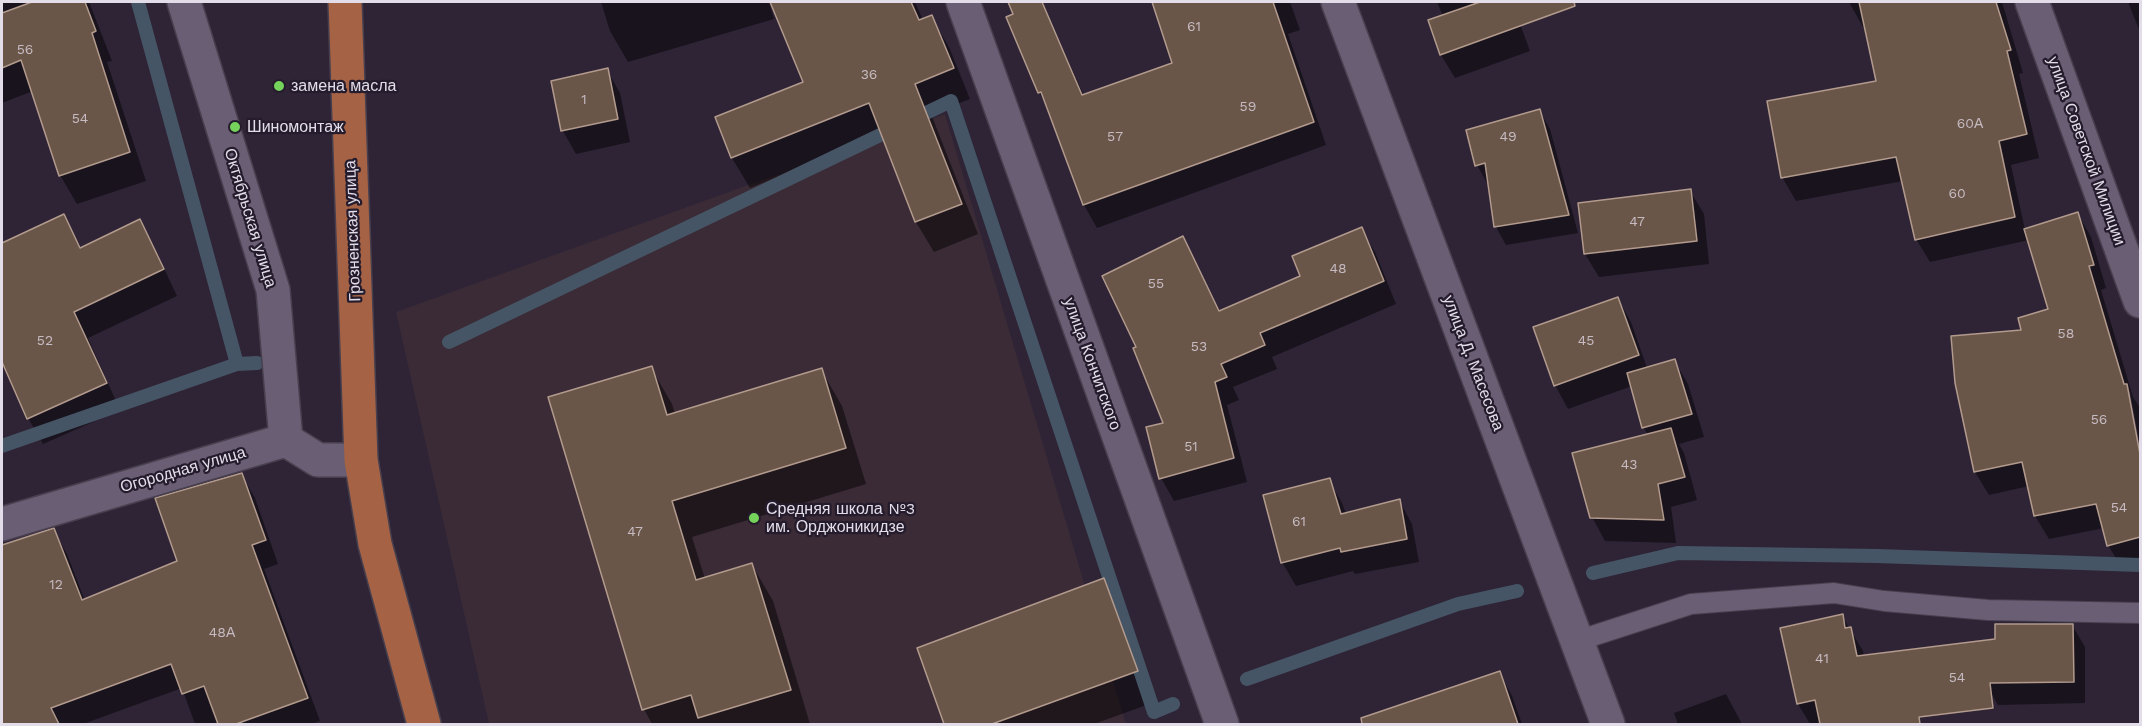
<!DOCTYPE html>
<html>
<head>
<meta charset="utf-8">
<style>
	body { margin:0 }
	#map { position:relative; width:2142px; height:726px; overflow:hidden; background:#2e2436; font-family:"Work Sans",sans-serif }
	canvas { display:block }
	.frame { position:absolute; inset:0; border:3px solid #e3dde9; pointer-events:none }
</style>
</head>
<body>
<div id="map">
<canvas width="2142" height="726"></canvas>
<div class="frame"></div>
</div>
<script>
const c = document.querySelector('canvas').getContext('2d');
c.lineJoin = 'round';
function fillPath(path, color) {
  c.fillStyle = color;
  c.fill(path, 'evenodd');
}
function shape(rows) {
  const path = new Path2D();
  for (const r of rows) {
    path.moveTo(r[0], r[1]);
    for (let i = 2; i < r.length; i += 2) path.lineTo(r[i], r[i + 1]);
  }
  return path;
}
function stroke(path, color, width, dash) {
  c.strokeStyle = color;
  c.lineWidth = width;
  c.lineCap = dash ? 'butt' : 'round';
  c.setLineDash(dash || []);
  c.stroke(path);
}
function write(font, color, halo, rows, align = 'center') {
  c.font = font + ' "Work Sans",sans-serif';
  c.lineWidth = 4.5;
  c.setLineDash([]);
  c.textBaseline = 'middle';
  c.strokeStyle = halo;
  c.fillStyle = color;
  for (const [text, x, y, turn = 0] of rows) {
    c.save();
    c.translate(x, y);
    c.rotate((+turn || 0) * Math.PI / 180);
    c.textAlign = isNaN(turn) ? turn : align;
    if (halo) c.strokeText(text, 0, 0);
    c.fillText(text, 0, 0);
    c.restore();
  }
}
fillPath(shape([
	[945,114,1126,724,489,724,396,312]
]), '#3a2b36');
fillPath(shape([
	[2,2,89,2,112,61,107,62,146,181,77,204,60,175,33,91,2,103],
	[601,2,769,2,774,19,628,62,610,31],
	[791,2,915,2,923,20,931,17,949,47,970,99,931,114,978,234,934,252,916,222,882,134,750,188,732,158,716,118,805,82,775,8],
	[1010,2,1042,2,1084,96,1174,64,1154,2,1290,2,1300,30,1288,34,1326,145,1097,228,1084,205,1049,109,1039,92],
	[1437,2,1512,2,1530,51,1455,78,1441,55,1429,21,1443,16],
	[1849,2,2002,2,2023,73,2019,74,2039,158,2011,165,2025,230,2078,214,2091,237,2106,288,2101,290,2133,397,2140,408,2140,446,2130,392,2127,388,2140,462,2140,563,2122,568,2108,545,2104,528,2049,539,2035,516,2029,486,1989,495,1975,472,1956,383,2049,310,2029,240,1930,262,1916,239,1903,181,1796,201,1782,177,1878,83,1866,26,1863,27],
	[2128,2,2140,2,2140,32],
	[607,70,620,93,630,142,576,154,563,131,552,82],
	[1539,110,1550,129,1578,233,1506,245,1496,227,1489,183,1487,183,1477,165],
	[1690,191,1704,214,1709,264,1599,277,1585,254,1580,204],
	[63,216,82,249,139,221,154,247,177,296,88,338,120,410,43,444,28,418,2,358,2,244],
	[1361,229,1375,252,1396,304,1272,357,1277,369,1233,387,1239,400,1227,405,1247,482,1174,501,1161,478,1165,424,1138,348,1182,238,1220,312,1302,277],
	[1618,299,1631,322,1647,368,1674,360,1688,384,1704,437,1679,444,1684,453,1697,500,1671,507,1676,543,1605,541,1592,517,1648,435,1644,428,1632,386,1568,409,1555,385],
	[651,368,672,404,675,414,821,370,842,406,866,484,692,537,705,579,752,565,773,601,810,724,652,724,644,709],
	[241,474,255,498,278,564,264,569,320,721,312,724,195,724,182,688,83,724,2,724,2,547,53,530,67,554,85,601,179,561],
	[1329,480,1342,503,1346,514,1399,500,1412,524,1419,562,1355,574,1353,571,1296,586,1282,562],
	[1104,580,1122,611,1155,702,1094,724,946,724,918,649],
	[1842,616,1863,651,1864,656,1997,640,2072,625,2085,647,2085,703,1998,705,1984,681,1867,724,1824,724,1823,722,1810,724,1798,704],
	[1499,672,1512,696,1522,724,1422,724,1414,702],
	[1726,694,1742,724,1678,724,1674,713]
]), '#0007');
stroke(shape([
	[138,2,237,364],
	[449,342,951,101,1154,712,1173,704],
	[2,446,237,364,257,363],
	[1593,573,1678,553,1877,556,2140,565],
	[1247,679,1458,604,1517,591]
]), '#465565', 14);
const building = shape([
	[32,2,85,2,96,31,92,33,130,152,59,176,21,60,2,68,2,13,32,2],
	[770,2,911,2,919,20,932,15,954,68,915,84,962,204,915,222,869,103,731,158,715,117,803,82,770,2],
	[1008,2,1042,2,1082,95,1172,63,1152,2,1273,2,1314,122,1083,205,1041,92,1038,93,1006,17,1013,14,1008,2],
	[1480,2,1574,2,1575,6,1440,55,1428,20,1480,2],
	[1859,2,1996,2,2011,50,2007,51,2027,134,1999,141,2015,217,1915,240,1896,157,1781,178,1767,101,1876,81,1859,2],
	[608,68,618,119,561,131,551,81,608,68],
	[1540,109,1569,215,1494,227,1485,163,1475,166,1466,130,1540,109],
	[1691,189,1697,241,1584,254,1578,203,1691,189],
	[2078,212,2094,265,2089,266,2124,384,2127,384,2140,454,2140,537,2107,546,2096,504,2034,516,2022,462,1974,472,1955,383,1951,336,2021,330,2018,318,2048,309,2024,229,2078,212],
	[64,214,80,248,140,219,164,269,74,312,107,383,27,419,2,362,2,243,64,214],
	[1362,227,1384,281,1260,333,1265,345,1221,364,1227,377,1215,382,1234,458,1159,479,1146,427,1163,423,1133,348,1136,347,1102,276,1183,236,1219,311,1300,276,1292,256,1362,227],
	[1618,297,1639,355,1554,386,1533,327,1618,297],
	[1675,359,1692,414,1642,428,1627,373,1675,359],
	[652,366,667,415,822,368,846,448,672,501,696,580,752,563,791,690,698,718,691,695,642,710,548,397,652,366],
	[1671,428,1685,477,1658,484,1664,520,1590,518,1572,453,1671,428],
	[242,473,266,540,252,545,308,698,236,724,218,724,204,686,182,694,171,664,51,708,59,724,2,724,2,545,54,528,82,600,177,561,155,498,242,473],
	[1330,478,1341,514,1400,499,1407,539,1341,552,1340,548,1281,563,1263,495,1330,478],
	[1104,578,1138,671,992,724,944,724,917,648,1104,578],
	[1843,614,1845,628,1851,627,1857,656,1995,639,1995,624,2073,624,2074,682,1990,683,1993,708,1919,717,1920,724,1820,724,1815,700,1797,704,1780,628,1843,614],
	[1500,671,1518,724,1362,724,1361,718,1500,671]
]);
fillPath(building, '#6a5549');
stroke(building, '#b29a8d', 1.5);
const lane = shape([
	[1577,641,1691,604,1834,593,1884,601,1988,610,2140,613]
]);
const street = shape([
	[184,2,273,290,286,440],
	[963,2,1222,724,1220,724],
	[1338,2,1608,724],
	[2032,2,2140,301],
	[2,524,286,440,318,460,361,460]
]);
const primary = shape([
	[345,2,361,460,375,544,424,724]
]);
stroke(lane, '#473f4e', 22);
stroke(street, '#473f4e', 36);
stroke(primary, '#473f4e', 36);
stroke(lane, '#695e73', 20);
stroke(street, '#695e73', 33);
stroke(primary, '#a56244', 33);
for (const [x, y, r, color] of [
	[279,86,6,"#75d25b"],
	[235,127,6,"#75d25b"],
	[754,518,6,"#75d25b"]
]) {
  const dot = new Path2D();
  dot.arc(x, y, r, 0, 2 * Math.PI);
  c.fillStyle = color;
  c.fill(dot);
  stroke(dot, '#241b2c', 2);
}
write('14px', '#c5bbc1', null, [
	["61",1194,27],
	["56",25,50],
	["36",869,75],
	["1",584,100],
	["59",1248,107],
	["54",80,119],
	["60А",1970,124],
	["57",1115,137],
	["49",1508,137],
	["60",1957,194],
	["47",1637,222],
	["48",1338,269],
	["55",1156,284],
	["58",2066,334],
	["52",45,341],
	["45",1586,341],
	["53",1199,347],
	["56",2099,420],
	["51",1191,447],
	["43",1629,465],
	["54",2119,508],
	["61",1299,522],
	["47",635,532],
	["12",56,585],
	["48А",222,633],
	["41",1822,659],
	["54",1957,678]
]);
write('16px', '#e3dde9', '#241b2c', [
	["замена масла",291,86],
	["Шиномонтаж",247,127],
	["Средняя школа №3",766,509],
	["им. Орджоникидзе",766,527]
], 'left');
write('16px', '#e3dde9', '#241b2c', [
	["улица Советской Милиции",2086,151,70],
	["Октябрьская улица",250,218,73],
	["Грозненская улица",353,231,-92],
	["улица Д. Масесова",1473,363,69],
	["улица Кончитского",1092,364,70],
	["Огородная улица",183,470,-16]
]);
</script>
</body>
</html>
